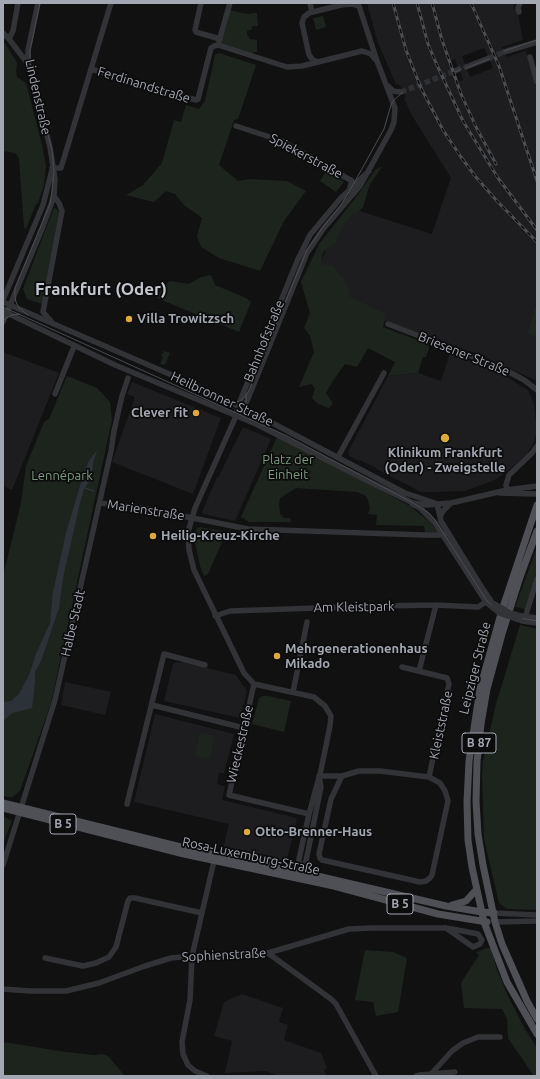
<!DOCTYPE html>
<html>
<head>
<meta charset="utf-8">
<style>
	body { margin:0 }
	#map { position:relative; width:540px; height:1079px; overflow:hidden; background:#111112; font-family:Ubuntu,sans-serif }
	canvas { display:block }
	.frame { position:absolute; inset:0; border:4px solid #a3a7b1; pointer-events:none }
</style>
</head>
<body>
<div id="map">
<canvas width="540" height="1079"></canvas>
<div class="frame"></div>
</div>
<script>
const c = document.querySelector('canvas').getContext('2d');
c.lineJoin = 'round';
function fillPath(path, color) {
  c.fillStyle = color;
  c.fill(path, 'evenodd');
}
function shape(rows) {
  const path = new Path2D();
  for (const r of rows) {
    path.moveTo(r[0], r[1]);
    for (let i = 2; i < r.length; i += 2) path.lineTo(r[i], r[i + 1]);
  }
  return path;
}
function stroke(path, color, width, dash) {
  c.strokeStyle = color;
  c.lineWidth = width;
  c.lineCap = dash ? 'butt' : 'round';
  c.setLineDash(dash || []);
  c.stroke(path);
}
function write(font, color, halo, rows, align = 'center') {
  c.font = font + ' Ubuntu,sans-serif';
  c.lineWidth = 3.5;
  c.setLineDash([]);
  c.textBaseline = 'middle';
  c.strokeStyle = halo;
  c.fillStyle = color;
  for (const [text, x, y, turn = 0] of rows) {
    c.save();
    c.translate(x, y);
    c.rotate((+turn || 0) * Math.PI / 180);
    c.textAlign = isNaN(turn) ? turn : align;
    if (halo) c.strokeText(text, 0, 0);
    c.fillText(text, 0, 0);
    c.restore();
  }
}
fillPath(shape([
	[367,3,515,3,513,9,517,9,523,40,502,47,506,57,526,51,537,90,537,300,527,334,537,338,537,381,480,355,321,298,316,273,327,247,353,209,432,234,451,178,411,114,404,98,406,97,400,85,396,84,378,43],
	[484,48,493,68,470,77,462,56],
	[455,59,463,80,459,82,451,61],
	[3,352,59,373,12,490,3,486],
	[450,353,497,371,528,390,534,404,537,432,533,444,527,454,515,465,497,479,465,491,436,492,421,492,376,469,376,468,360,460,359,461,349,456,349,450,388,376,418,373,441,381],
	[132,382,221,418,193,494,112,462,135,397,127,394],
	[243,427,271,439,235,521,203,514,202,512,217,477,218,478],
	[176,662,182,663,182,662,236,675,247,691,240,718,164,701,173,664],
	[65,682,111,692,105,715,61,705],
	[155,714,234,734,224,773,219,773,217,784,225,786,222,800,297,818,286,863,223,849,229,824,134,802],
	[242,994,283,1008,279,1022,288,1025,284,1040,321,1053,327,1068,324,1070,327,1076,279,1076,265,1071,225,1073,232,1041,214,1036,224,1002]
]), '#1d1d1f');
fillPath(shape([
	[229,10,242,13,252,14,252,13,257,13,258,26,252,26,252,29,247,31,247,34,250,39,257,40,257,52,253,52,253,54,220,44],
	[323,16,326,27,316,30,313,18],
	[3,40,17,63,16,71,17,77,26,83,42,145,46,166,44,185,38,203,35,206,26,229,24,228,19,158,15,153,3,151],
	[219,53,256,65,238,119,234,120,219,165,238,181,250,179,287,181,306,191,284,221,260,271,219,258,201,247,197,236,202,218,184,205,175,194,166,191,154,202,126,195,143,185,162,163,174,120,181,122,186,105,199,109,205,101,215,55],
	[382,167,370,184,363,207,358,212,351,215,343,225,336,242,323,252,321,263,324,265,332,265,347,283,350,297,386,314,383,327,430,345,426,357,423,357,418,373,388,376,395,362,368,348,357,367,345,364,334,379,326,393,332,402,332,405,329,408,318,404,312,398,315,389,312,384,299,387,314,352,310,336,304,328,310,313,301,282,319,244,357,196,376,169],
	[326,171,340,179,344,182,336,192,320,181],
	[55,208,58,210,59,213,42,304,27,299,23,289,53,210],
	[211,275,215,285,246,298,251,302,239,332,157,298,162,288,170,281,189,284,201,277],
	[537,300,537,338,527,334],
	[164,351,170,353,165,365,160,364,163,357,161,356],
	[67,376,97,388,110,402,112,420,51,703,20,791,12,797,8,797,3,796,3,576,21,503,26,466,44,422,49,419],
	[277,437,328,462,408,505,430,522,438,532,425,533,424,526,376,525,377,515,368,514,370,508,368,500,366,496,357,492,296,488,280,498,279,504,280,514,284,518,290,518,291,522,249,522,241,517],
	[200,527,223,531,225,535,208,574,204,576,200,566,194,537,196,529],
	[537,547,537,573,525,609,515,607],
	[520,625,537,629,537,910,507,909,499,903,484,839,482,776,483,761,496,704],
	[263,696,268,696,291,701,284,732,252,724,258,702,259,698],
	[200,733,215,736,210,759,195,756],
	[3,816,12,821,3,843],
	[487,948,491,948,497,970,509,998,525,1029,537,1048,537,1076,534,1076,508,1038,507,1019,502,1009,464,1008,461,983,479,955,476,953,477,952],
	[365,950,393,952,407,958,398,1012,376,1016,373,1002,355,1000],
	[3,1042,66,1052,94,1055,102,1054,108,1056,125,1076,3,1076]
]), '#1d241e');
fillPath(shape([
	[97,450,93,463,92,477,84,489,80,503,63,578,59,608,41,661,35,672,35,683,32,708,12,713,3,721,3,702,11,701,19,694,29,675,36,654,50,623,53,592,66,533,83,476,89,461]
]), '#2b3339');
stroke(shape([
	[85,488,94,491]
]), '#2b3339', 1.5);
stroke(shape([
	[489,58,504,52],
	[401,92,455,71]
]), '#2e2f32', 5.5, [5.5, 3]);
stroke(shape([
	[201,3,195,30,196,32,220,39],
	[310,3,312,12],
	[519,12,518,8,520,3],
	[3,33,9,39,28,64],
	[9,39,13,31,18,3],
	[219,41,230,3],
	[504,52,537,42],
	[530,57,537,82],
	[466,67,489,58],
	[91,69,196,100,198,99,211,48,214,46,218,45,287,67,302,66,362,51,371,54,375,59],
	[455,71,459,69],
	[388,86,393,91,401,92],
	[236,126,282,141,352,181,350,187],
	[52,168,61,168,111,3],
	[3,300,43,205,52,170],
	[3,302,167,373,220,397,261,417,405,493,435,503],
	[3,311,115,365,256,424,374,484,413,503,427,505,451,503,507,490,537,486],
	[51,321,43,312,62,211,59,203,54,196],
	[3,322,42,229,54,196,55,179,50,147,28,62,28,50,38,3],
	[388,324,500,367,524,380,537,390],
	[55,394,73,349],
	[237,416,247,401,307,253,324,228,360,186,391,130,394,122,395,108,377,61,359,6,352,4,341,5,309,13,304,17,302,23,309,55,313,60,319,62],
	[338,457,384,373],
	[507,490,506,485,509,475,532,453,537,446],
	[500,493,537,494],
	[100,503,142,508,248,529,424,535,444,535,448,532],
	[412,504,420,508,435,523,486,602,493,608],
	[437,504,441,521,479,583,491,601],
	[440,517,443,511,451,503],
	[215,616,230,611,376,606,436,605,478,607,490,599],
	[523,616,537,618],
	[522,621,537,623],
	[524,621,537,579],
	[402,667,447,678,449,684,429,777],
	[419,671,436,605],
	[254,684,229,795,309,814],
	[293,692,307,622],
	[152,705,244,728],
	[319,776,342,776,359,771,380,771,429,777,440,783,445,791,448,801,432,875,430,878,426,881,420,882,322,860,320,858,319,854,331,799,342,776],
	[127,804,164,654,205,665],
	[3,865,55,700,111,451,114,431,122,396,128,378],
	[300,872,299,859,309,814,321,770,330,726,331,716,325,706,314,697,254,684,244,673,194,570,189,550,188,532,195,508,236,416,238,406,298,259,310,235,319,224,340,199,369,171],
	[300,872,306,861,321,787,319,776],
	[494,913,537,915],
	[495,922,537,921],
	[268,953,331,999,336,1004,376,1076],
	[45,958,83,966,96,963,109,957,116,947,128,901,130,898,135,898,202,913],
	[3,989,30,991,66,991,99,983,145,966,171,958,192,956,236,956,268,953,349,929,372,928,444,928,452,929,478,934,482,940,480,944,473,947,446,928],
	[432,1073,452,1051,463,1043,478,1037,500,1037],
	[207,1076,195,1071,188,1065,183,1054,182,1042,190,1000,192,956,214,861],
	[416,1076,419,1075,455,1072]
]), '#323336', 5.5);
stroke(shape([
	[537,505,502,610,480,689,469,761,467,802,468,840,472,867,484,922,507,982,537,1034],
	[537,531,520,577,502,634,487,689,481,724,477,762,476,801,478,834,483,865,495,922,502,944,527,1001,537,1019],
	[3,803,185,848,300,872,446,906,482,912,494,913],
	[3,808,184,854,334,886,438,914,487,922],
	[452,905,466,901,476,890]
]), '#4e5055', 7);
stroke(shape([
	[504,51,537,40],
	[466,68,489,59],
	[455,72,460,70],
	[3,307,287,436,413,503,429,513,435,520,487,601,499,611,509,616,537,621],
	[28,315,19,308,16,302,15,297,15,288,50,204,52,191,54,170,52,151,30,63,30,51,40,3],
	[3,320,12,315,20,314],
	[246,393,246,403,248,411,256,419],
	[221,403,232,403,240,401,245,397,249,390,307,250,323,227,341,205,353,185,384,129,391,105,393,101,403,92]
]), '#4b4d51', 1);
const rail = shape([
	[393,3,406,50,421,88,443,130,461,157,475,176,497,201,537,242],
	[417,3,428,44,436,63,463,121,498,178,537,230],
	[432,3,442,40,461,94,477,129,496,164],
	[471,3,499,66,537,181]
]);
stroke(rail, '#4b4d51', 3);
stroke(rail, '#0c0c0d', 1.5, [4.5]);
stroke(shape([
	[495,604,510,613,521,616],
	[493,608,499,613,519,620]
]), '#323336', 5.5);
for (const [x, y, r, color] of [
	[129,319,4,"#dda93e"],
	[196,413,4,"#dda93e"],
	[445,438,5,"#dda93e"],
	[153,536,4,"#dda93e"],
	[277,656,4,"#dda93e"],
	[247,832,4,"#dda93e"]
]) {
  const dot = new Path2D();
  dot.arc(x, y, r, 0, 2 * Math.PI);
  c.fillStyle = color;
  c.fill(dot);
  stroke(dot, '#0c0c0d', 1.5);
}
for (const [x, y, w] of [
	[479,743,34],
	[63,824,26],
	[400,904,26]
]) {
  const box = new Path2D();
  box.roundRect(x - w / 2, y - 10, w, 20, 3);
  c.fillStyle = '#0c0c0d';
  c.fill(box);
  stroke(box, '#a3a7b1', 1);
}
write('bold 12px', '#a3a7b1', null, [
	["B 87",479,743],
	["B 5",63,824],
	["B 5",400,904]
]);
write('13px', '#a3a7b1', '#0c0c0d', [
	["Ferdinandstraße",144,85,17],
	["Lindenstraße",38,97,77],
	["Spiekerstraße",306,156,28],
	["Bahnhofstraße",264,341,-68],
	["Briesener Straße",464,354,22],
	["Heilbronner Straße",222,399,25],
	["Marienstraße",146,510,9],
	["Am Kleistpark",354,607,-1],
	["Halbe Stadt",73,623,-77],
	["Leipziger Straße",475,668,-76],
	["Kleiststraße",441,725,-78],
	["Wieckestraße",240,744,-77],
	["Rosa-Luxemburg-Straße",251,856,12],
	["Sophienstraße",224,955,-3]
]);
write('bold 13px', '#a3a7b1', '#0c0c0d', [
	["Villa Trowitzsch",137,319],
	["Clever fit",188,413,"right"],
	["Klinikum Frankfurt",445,453,"center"],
	["(Oder) - Zweigstelle",445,468,"center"],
	["Heilig-Kreuz-Kirche",161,536],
	["Mehrgenerationenhaus",285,649],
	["Mikado",285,664],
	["Otto-Brenner-Haus",255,832]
], 'left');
write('13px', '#7c9a7e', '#0c0c0d', [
	["Platz der",288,460],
	["Einheit",288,475],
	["Lennépark",62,476]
]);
write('bold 17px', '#c4c6ce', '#0c0c0d', [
	["Frankfurt (Oder)",101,289]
]);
</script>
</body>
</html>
